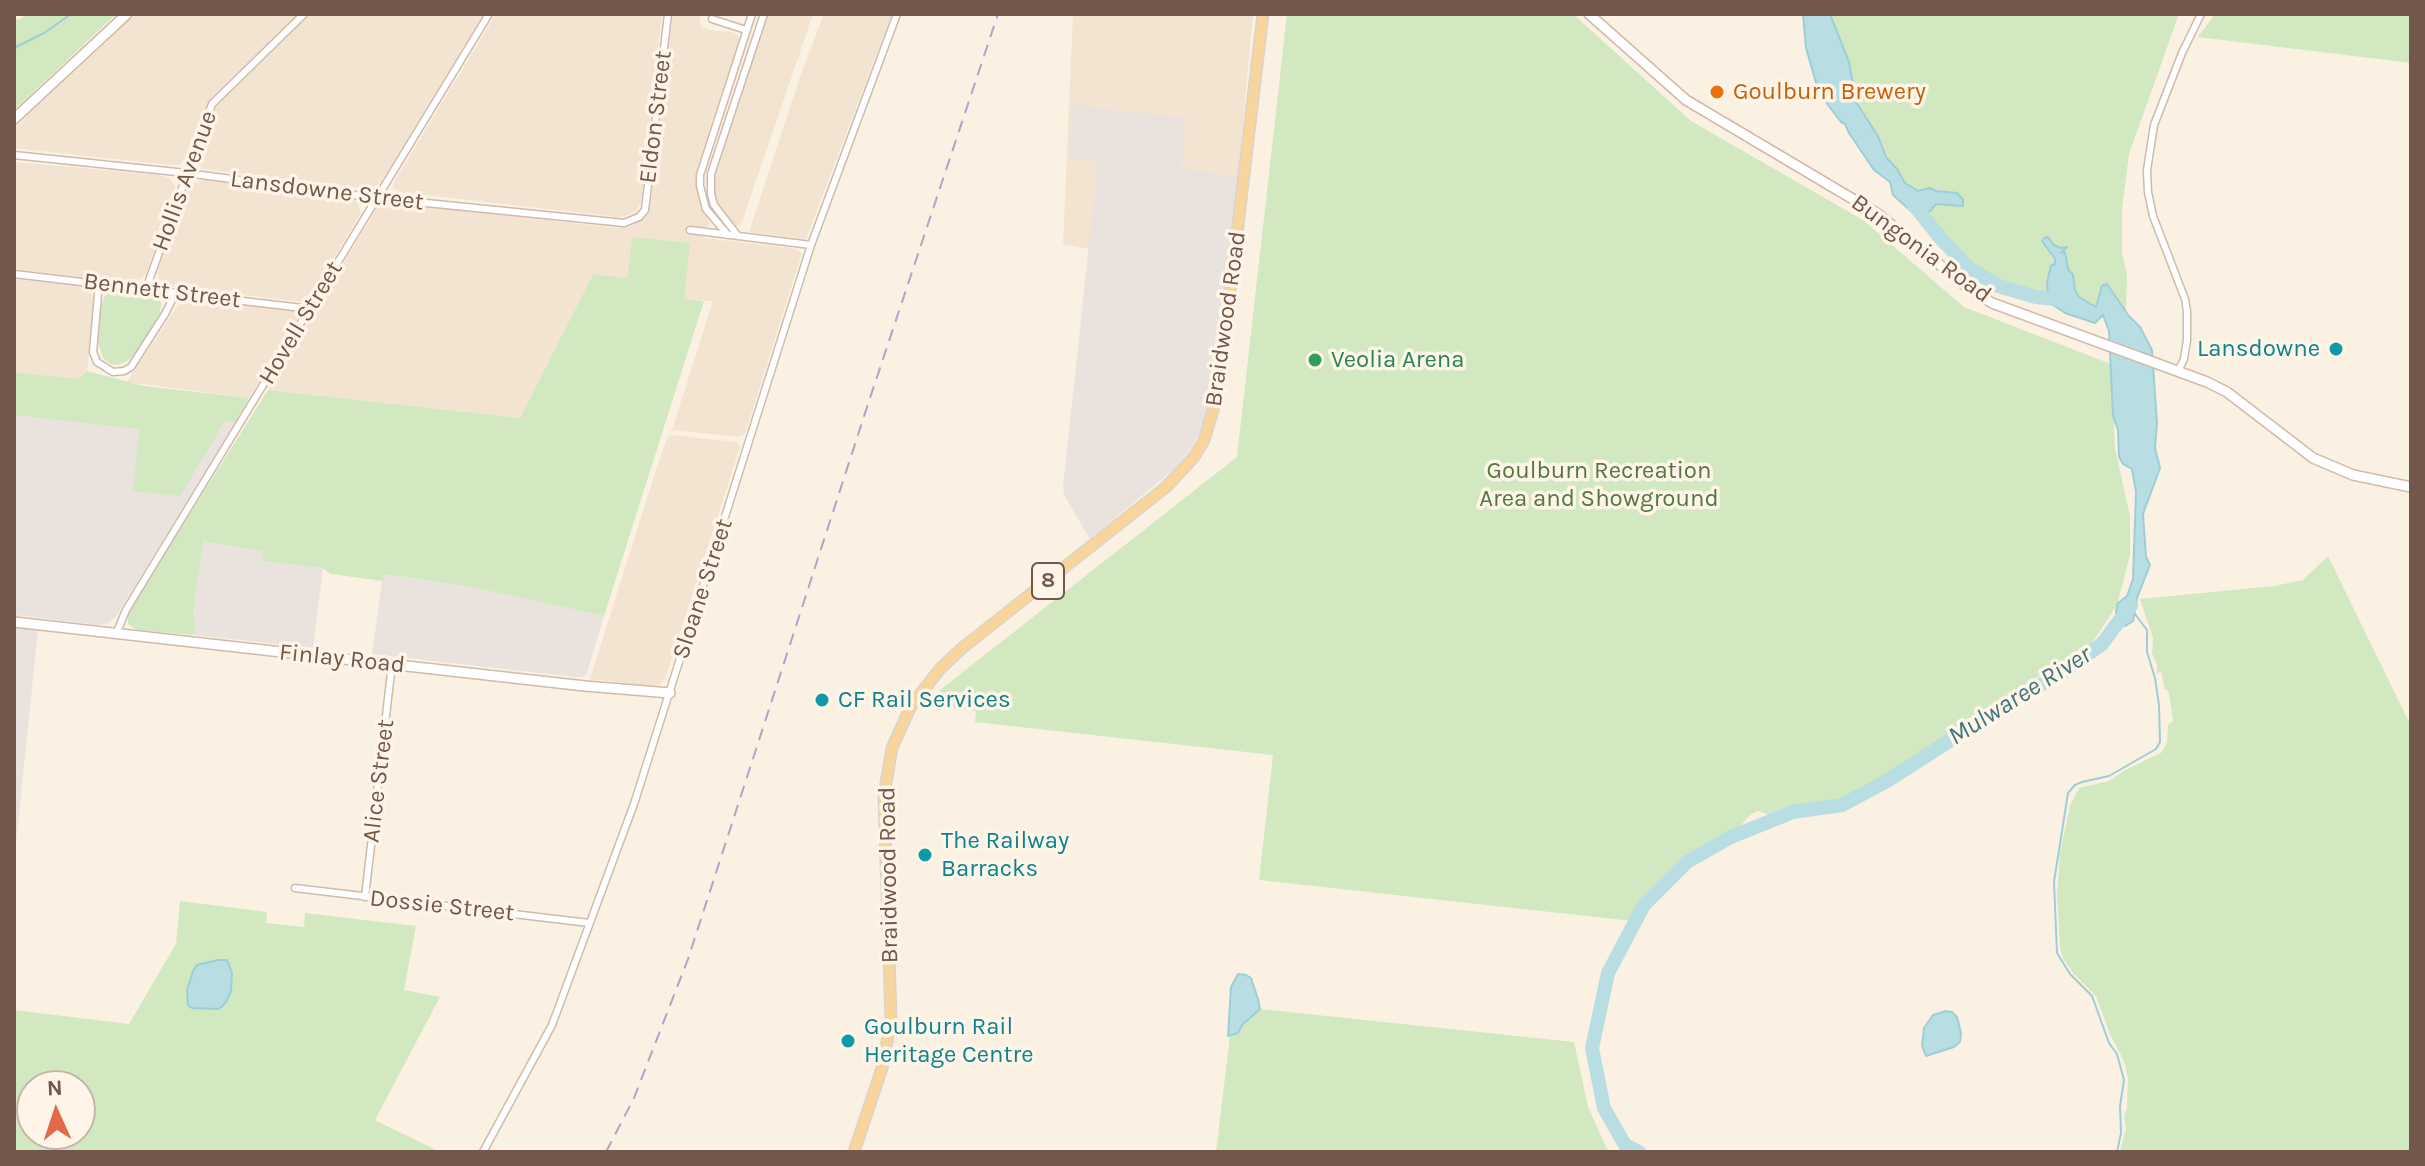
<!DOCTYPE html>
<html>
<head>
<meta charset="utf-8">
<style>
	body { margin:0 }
	#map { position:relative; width:2425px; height:1166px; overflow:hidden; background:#fbf1e2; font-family:Karla,sans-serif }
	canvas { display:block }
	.frame { position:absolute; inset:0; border:16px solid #72574a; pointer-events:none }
	.north { position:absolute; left:16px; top:1070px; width:80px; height:80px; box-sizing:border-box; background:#fef5e8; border:2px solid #c6b6a9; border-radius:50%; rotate:357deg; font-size:22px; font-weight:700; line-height:32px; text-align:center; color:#72574a }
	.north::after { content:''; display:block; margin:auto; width:28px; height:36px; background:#e26a4a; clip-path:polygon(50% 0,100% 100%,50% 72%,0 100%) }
</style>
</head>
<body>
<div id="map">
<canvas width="2425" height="1166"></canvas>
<div class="frame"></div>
<div class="north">N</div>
</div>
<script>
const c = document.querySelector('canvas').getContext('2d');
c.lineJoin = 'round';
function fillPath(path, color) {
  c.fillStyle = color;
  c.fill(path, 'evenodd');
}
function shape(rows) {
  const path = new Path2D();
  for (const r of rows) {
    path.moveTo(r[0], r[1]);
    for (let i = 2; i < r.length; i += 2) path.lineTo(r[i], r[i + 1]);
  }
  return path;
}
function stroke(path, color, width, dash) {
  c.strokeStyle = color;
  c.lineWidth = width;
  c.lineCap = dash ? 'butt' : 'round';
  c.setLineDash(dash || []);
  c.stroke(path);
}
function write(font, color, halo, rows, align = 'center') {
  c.font = font + ' Karla,sans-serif';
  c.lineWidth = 7;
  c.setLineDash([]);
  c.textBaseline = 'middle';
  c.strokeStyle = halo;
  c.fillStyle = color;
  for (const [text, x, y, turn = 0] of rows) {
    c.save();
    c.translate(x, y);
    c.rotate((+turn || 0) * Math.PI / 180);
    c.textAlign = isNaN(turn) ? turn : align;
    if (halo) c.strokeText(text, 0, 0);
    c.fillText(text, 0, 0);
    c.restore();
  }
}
fillPath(shape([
	[136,14,299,14,212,97,189,155,180,164,171,165,14,148,14,128],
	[310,14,484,14,381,182,375,187,368,189,203,169,199,165,197,158,218,102],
	[496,14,662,14,641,203,635,212,626,216,617,217,400,192,393,188,395,180],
	[672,14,699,14,701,27,715,31,733,32,738,36,739,40,697,169,698,194,702,210,710,223,709,226,704,228,703,238,792,248,802,253,745,434,738,437,672,430,713,301,684,300,632,237,627,278,593,274,520,418,268,390,376,209,381,204,394,203,617,228,629,227,642,220,650,208,651,201],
	[767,14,813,14,742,222,738,226,728,220,717,204,713,179],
	[824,14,892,14,806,239,749,232,801,74],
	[1073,14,1253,14,1229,277,1063,244],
	[14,162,159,175,169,178,175,186,174,195,146,274,139,280,127,283,14,269],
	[204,180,347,197,357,201,361,213,311,296,303,302,166,286,158,279,158,268,185,194,192,184],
	[14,279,79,286,88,290,92,295,94,305,87,371,79,379,14,372],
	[194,300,295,311,298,314,297,320,249,398,127,382,178,305],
	[672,435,736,442,740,447,665,679,659,685,651,686,590,679,656,470,668,436]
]), '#f3e3d1');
fillPath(shape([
	[1073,105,1186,118,1181,169,1237,176,1216,375,1209,411,1204,425,1189,451,1173,470,1090,539,1064,495,1063,487,1098,161,1069,157],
	[14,380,146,403,235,423,117,615,108,623,100,625,14,615],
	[202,541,263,552,263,561,323,568,313,648,194,635,196,624,193,615],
	[383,574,471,587,604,616,587,673,583,677,574,677,372,654],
	[14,628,38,630,15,853,14,853]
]), '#eae3dd');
fillPath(shape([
	[26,14,116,14,14,110,14,20,21,19],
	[1287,14,1573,14,1691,121,1863,220,1964,307,2111,364,2115,448,2130,516,2130,555,2117,605,2090,646,2019,688,1951,747,1917,768,1857,796,1832,805,1779,815,1772,816,1758,811,1750,815,1732,836,1681,865,1639,903,1633,912,1632,921,1259,880,1273,755,975,722,976,711,934,706,940,690,1237,457],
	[1830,14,2179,14,2129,154,2122,209,2122,253,2127,274,2126,310,2112,290,2101,294,2097,307,2080,298,2075,290,2074,279,2068,269,2065,253,2061,253,2066,249,2054,245,2050,239,2042,241,2055,262,2047,283,2047,292,2043,292,2023,290,1987,274,1977,266,1972,264,1942,234,1930,218,1931,210,1936,204,1959,206,1964,203,1963,200,1957,193,1935,191,1930,188,1918,191,1911,188,1905,183,1897,169,1886,157,1878,136,1856,102,1849,62],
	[2215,14,2411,14,2411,63,2198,37],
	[632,237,690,243,684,299,704,301,604,616,471,587,384,574,383,581,331,574,322,568,262,561,263,552,203,541,193,615,196,624,194,635,137,630,128,624,128,616,132,605,268,390,520,418,593,274,627,278],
	[111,291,153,295,160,299,161,304,160,313,137,351,127,361,118,365,111,364,104,359,98,344,101,306,105,296],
	[87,371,144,386,249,398,235,423,225,421,180,496,133,491,139,429,14,415,14,372,79,379],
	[2328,556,2411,726,2411,1152,2120,1152,2126,1128,2124,1115,2127,1109,2128,1078,2124,1061,2110,1034,2096,996,2072,972,2063,958,2060,948,2057,894,2060,853,2070,806,2079,788,2109,781,2125,770,2161,753,2167,743,2168,725,2173,721,2169,694,2168,690,2165,690,2161,671,2157,674,2157,665,2152,653,2153,638,2140,599,2274,586,2303,580],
	[180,901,267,912,266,923,304,927,305,913,416,926,404,990,440,997,375,1120,440,1152,14,1152,14,1010,129,1024,176,944],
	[32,1086,80,1086,80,1134,32,1134],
	[1260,1009,1574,1042,1588,1107,1607,1149,1612,1152,1216,1152,1230,1036,1236,1034,1242,1025]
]), '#d2e8c1');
const water = shape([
	[1803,14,1830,14,1849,62,1856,102,1878,136,1886,157,1897,169,1905,183,1918,191,1930,188,1936,191,1957,193,1963,200,1963,206,1936,204,1922,221,1893,195,1890,182,1874,170,1849,133,1845,124,1841,122,1819,93,1806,48,1803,14],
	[2048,237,2054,245,2061,248,2067,247,2061,253,2065,252,2068,269,2073,275,2075,290,2079,297,2096,307,2102,286,2107,284,2129,316,2140,327,2152,350,2157,423,2155,448,2160,468,2143,514,2146,557,2150,565,2137,598,2133,621,2125,626,2117,619,2116,611,2118,603,2127,596,2133,579,2136,492,2132,469,2123,464,2119,457,2118,430,2113,416,2109,331,2103,315,2095,323,2065,313,2049,302,2047,283,2051,266,2055,264,2055,259,2042,241,2044,238,2048,237],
	[218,960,227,960,232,973,231,991,226,1002,219,1009,192,1008,188,1005,187,990,193,971,197,965,218,960],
	[1238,974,1246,975,1251,978,1258,999,1260,1009,1242,1025,1238,1033,1228,1036,1231,987,1238,974],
	[1946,1011,1952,1012,1957,1017,1961,1033,1960,1042,1954,1047,1926,1056,1922,1046,1924,1028,1933,1015,1946,1011]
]);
fillPath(water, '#b8dee4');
stroke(water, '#9eced5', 2);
stroke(shape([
	[14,48,44,33,71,14],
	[2117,1152,2121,1133,2120,1106,2124,1080,2117,1054,2109,1043,2092,996,2070,974,2057,953,2054,882,2068,793,2075,785,2082,782,2109,776,2156,749,2160,742,2159,705,2155,678,2147,652,2147,630,2135,614]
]), '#9eced5', 2);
stroke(shape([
	[1913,204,1942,240,1969,268,1998,286,2036,297,2064,300],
	[1639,1152,1625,1145,1604,1108,1592,1048,1608,973,1644,905,1687,862,1731,837,1793,812,1842,805,1887,781,2013,700,2062,673,2102,644,2131,605]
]), '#b8dee4', 14);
const street = shape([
	[712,19,746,30],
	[14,155,186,173,377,198,624,223,639,217,645,210,668,14],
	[690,230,811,245],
	[728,235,706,209,700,186,700,175,752,14],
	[738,236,714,205,711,194,711,174,764,14],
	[14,274,311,309],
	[99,283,93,352,97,362,113,372,124,371,131,367,165,314,176,292],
	[146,289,212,104,304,14],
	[2178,371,2184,359,2187,340,2187,311,2185,299,2153,216,2148,192,2147,170,2154,125,2182,53,2201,14],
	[116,634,126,610,489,14],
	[295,888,589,923],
	[365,897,392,664],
	[483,1152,552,1025,634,804,811,245,897,14]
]);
const secondary = shape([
	[1589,14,1686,100,1878,214,1968,288,1992,303,2207,382,2227,392,2313,458,2353,475,2411,487],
	[14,119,127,14],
	[14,622,585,686,670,693]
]);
const primary = shape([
	[854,1152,882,1068,891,1020,884,795,892,748,911,706,940,669,961,649,1166,487,1194,457,1204,440,1218,394,1263,14]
]);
stroke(street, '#cebbac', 9);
stroke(secondary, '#d1baaa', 12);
stroke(primary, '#dad3d0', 13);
stroke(street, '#fff', 6);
stroke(secondary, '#fff', 9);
stroke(primary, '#f8d59c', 10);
stroke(shape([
	[606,1152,634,1098,688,959,868,404,998,14]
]), '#b4a2c4', 2, [12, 8]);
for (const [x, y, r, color] of [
	[1717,92,8,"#e8710a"],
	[2336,349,8,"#0f9aa8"],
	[1315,360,8,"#2e9e5b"],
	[822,700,8,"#0f9aa8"],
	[925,855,8,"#0f9aa8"],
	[848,1041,8,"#0f9aa8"]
]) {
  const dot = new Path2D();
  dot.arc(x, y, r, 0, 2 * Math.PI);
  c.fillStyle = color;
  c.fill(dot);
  stroke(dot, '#fef5e8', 3);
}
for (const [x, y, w] of [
	[1048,581,32]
]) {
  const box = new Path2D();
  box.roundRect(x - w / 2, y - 18, w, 36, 6);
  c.fillStyle = '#fef5e8';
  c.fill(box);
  stroke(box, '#72574a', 2);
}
write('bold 22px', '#72574a', null, [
	["8",1048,581]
]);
write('24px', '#c56008', '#fef5e8', [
	["Goulburn Brewery",1733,92]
], 'left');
write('24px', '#72574a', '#fef5e8', [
	["Eldon Street",656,117,-83],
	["Hollis Avenue",185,181,-70],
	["Lansdowne Street",327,191,7],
	["Bungonia Road",1921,249,36],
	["Bennett Street",162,291,7],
	["Braidwood Road",1226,319,-82],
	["Hovell Street",301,323,-59],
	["Sloane Street",703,589,-72],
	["Finlay Road",342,659,6],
	["Alice Street",379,781,-83],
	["Braidwood Road",889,875,-91],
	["Dossie Street",442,906,6]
]);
write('24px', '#0d838f', '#fef5e8', [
	["Lansdowne",2320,349,"right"],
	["CF Rail Services",838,700],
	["The Railway",941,841],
	["Barracks",941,869],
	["Goulburn Rail",864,1027],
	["Heritage Centre",864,1055]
], 'left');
write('24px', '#27864d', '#fef5e8', [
	["Veolia Arena",1331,360]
], 'left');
write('24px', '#537842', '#fef5e8', [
	["Goulburn Recreation",1599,471],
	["Area and Showground",1599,499]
]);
write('italic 26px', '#41757e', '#fef5e8', [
	["Mulwaree River",2020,696,-32]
]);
</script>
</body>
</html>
